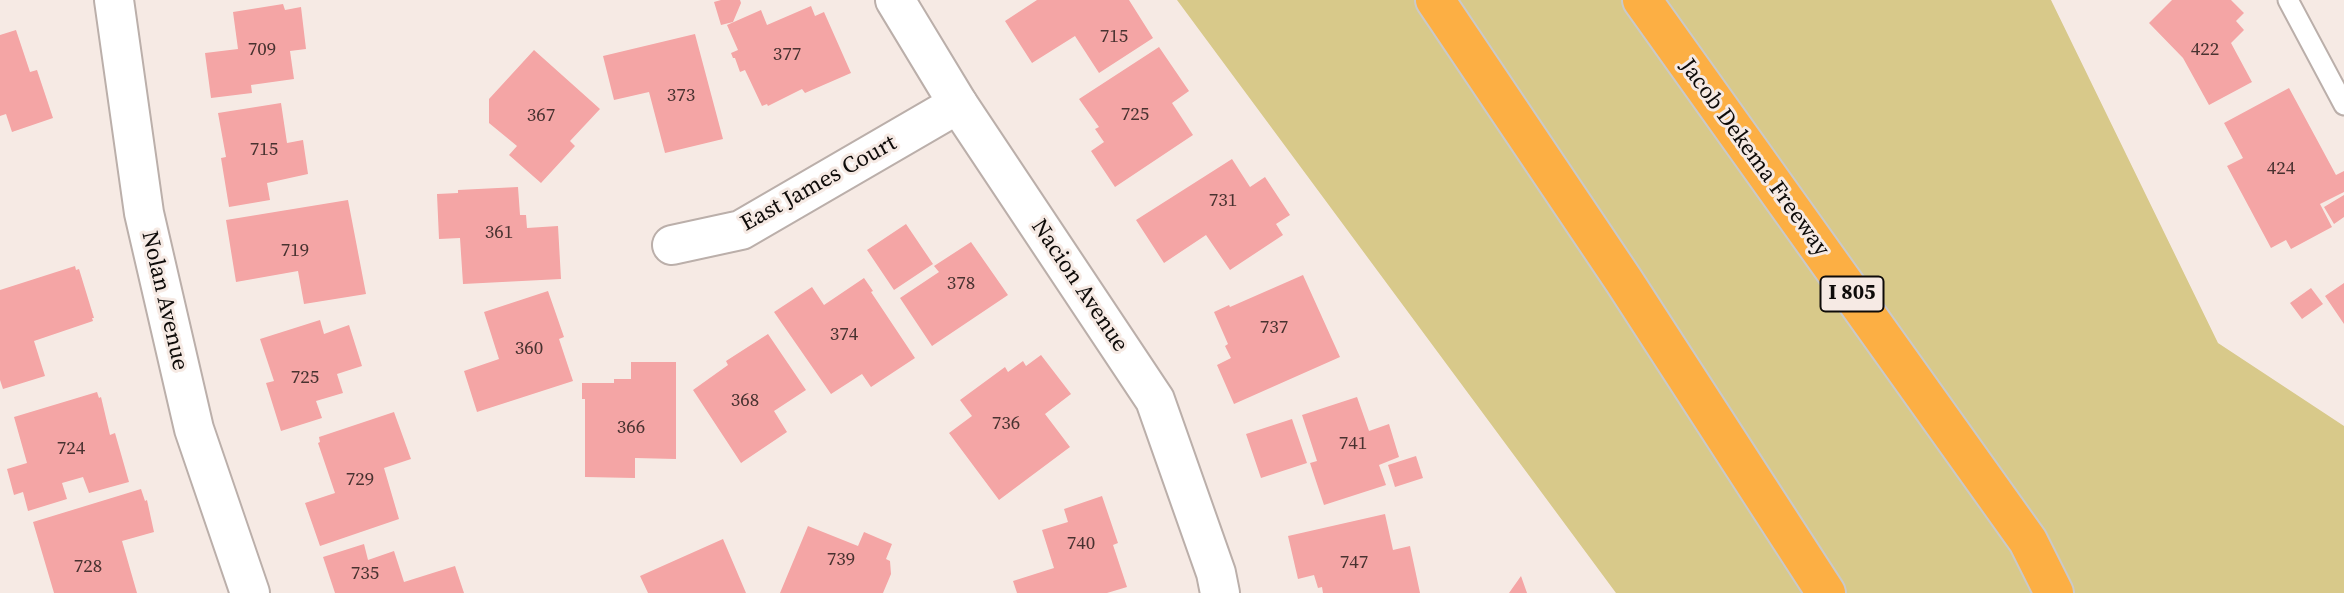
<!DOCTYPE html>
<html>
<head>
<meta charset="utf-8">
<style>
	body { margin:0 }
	canvas { display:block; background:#f6eae4 }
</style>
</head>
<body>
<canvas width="2344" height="593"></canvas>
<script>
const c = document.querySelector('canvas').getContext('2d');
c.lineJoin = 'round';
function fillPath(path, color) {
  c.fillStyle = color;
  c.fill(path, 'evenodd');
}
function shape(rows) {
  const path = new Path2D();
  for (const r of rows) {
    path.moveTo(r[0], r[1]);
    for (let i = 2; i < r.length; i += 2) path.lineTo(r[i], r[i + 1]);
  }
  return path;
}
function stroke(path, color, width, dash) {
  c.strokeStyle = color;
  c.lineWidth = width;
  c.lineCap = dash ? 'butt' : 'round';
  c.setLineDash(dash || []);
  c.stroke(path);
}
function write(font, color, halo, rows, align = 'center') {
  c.font = font + ' "Source Serif 4",serif';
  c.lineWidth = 6;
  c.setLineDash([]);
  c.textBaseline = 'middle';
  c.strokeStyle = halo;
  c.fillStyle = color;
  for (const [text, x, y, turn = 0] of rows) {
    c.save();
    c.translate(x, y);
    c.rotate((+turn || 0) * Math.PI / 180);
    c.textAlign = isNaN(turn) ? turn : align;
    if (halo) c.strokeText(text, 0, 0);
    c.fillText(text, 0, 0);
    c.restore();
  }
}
fillPath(shape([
	[1177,0,2051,0,2218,343,2344,426,2344,593,1616,593]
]), '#d8c98a');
fillPath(shape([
	[721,0,740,0,741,3,733,22,721,25,714,2],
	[1037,0,1129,0,1153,38,1099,73,1075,36,1032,63,1005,21],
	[2172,0,2231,0,2244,13,2236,21,2244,30,2231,43,2252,82,2209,105,2183,58,2149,23],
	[283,4,285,10,301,7,306,49,290,51,294,79,251,85,252,93,211,98,205,53,238,49,233,12],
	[811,6,815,16,824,12,851,73,805,93,802,89,768,106,767,104,762,106,745,70,740,72,735,58,733,58,731,53,738,50,727,25,761,10,767,25],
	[16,30,30,72,37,70,53,118,12,132,6,114,0,116,0,35],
	[695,34,723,139,665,153,649,92,614,100,603,56],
	[1159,47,1189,91,1172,103,1193,135,1115,187,1091,151,1104,142,1095,129,1099,127,1079,99],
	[534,50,600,109,570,141,575,146,541,183,509,155,517,146,489,123,489,99],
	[2289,88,2336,175,2344,171,2344,192,2320,204,2332,227,2291,249,2286,240,2271,248,2227,166,2243,158,2224,123],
	[281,103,287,143,303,140,308,174,267,183,270,200,229,207,221,158,226,157,218,113],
	[1232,159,1250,187,1265,177,1290,215,1276,224,1283,235,1230,270,1206,235,1164,263,1136,220],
	[518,187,520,215,526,215,527,228,558,226,561,279,463,284,460,238,439,239,437,194,458,193,458,190],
	[2344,195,2344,217,2334,224,2324,207],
	[348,200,366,294,304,304,298,271,236,282,226,220],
	[906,224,933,264,894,290,867,250],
	[971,242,1008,295,932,346,900,298,939,272,934,266],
	[75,266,76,270,79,269,94,318,92,318,93,321,34,341,45,376,3,389,0,380,0,290],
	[1303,275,1340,357,1234,404,1217,365,1231,358,1225,346,1228,344,1214,312,1229,305,1230,307],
	[864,278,873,291,871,292,915,358,871,387,862,374,831,394,774,312,812,287,824,305],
	[2344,283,2344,324,2325,296],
	[2311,288,2323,304,2302,319,2290,303],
	[548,291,564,337,559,339,573,381,477,412,464,371,499,359,484,312],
	[320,320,324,334,349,325,362,366,337,374,343,393,316,401,322,418,281,431,266,383,274,381,260,339],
	[768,334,806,390,774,411,787,432,741,463,693,390,728,365,726,361],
	[1041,355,1071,394,1045,414,1070,447,999,500,949,433,972,416,960,400,1005,367,1008,372,1023,361,1026,366],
	[631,362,676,362,676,459,635,458,635,478,585,477,585,399,582,399,582,383,614,383,614,379,631,379],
	[97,392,99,398,101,397,110,435,115,433,129,482,89,493,83,477,62,483,67,499,28,511,23,492,14,495,7,469,27,463,14,417],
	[1357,397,1369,431,1389,424,1399,457,1379,465,1386,485,1324,505,1310,463,1317,461,1302,415],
	[394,412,411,459,384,468,399,519,320,546,305,503,335,493,318,443,320,442,319,437],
	[1292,419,1307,463,1261,478,1246,434],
	[1416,456,1423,478,1395,487,1388,465],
	[141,489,145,501,147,500,154,532,122,541,137,593,54,593,33,522],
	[1102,496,1118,543,1113,545,1127,587,1107,593,1017,593,1013,581,1054,568,1042,530,1068,522,1064,509],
	[1385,514,1393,550,1410,546,1420,593,1323,593,1322,587,1318,588,1314,575,1298,579,1288,536],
	[808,526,858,546,864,532,892,544,886,559,890,561,891,574,883,593,780,593],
	[723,539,746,593,648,593,640,576],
	[364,544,368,560,394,551,404,582,455,566,464,593,335,593,323,557],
	[1521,576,1527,593,1509,593]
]), '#f4a5a5');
const service = shape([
	[2288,0,2344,105]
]);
const minor = shape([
	[114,0,144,213,194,429,250,593],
	[672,245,741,230,958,104]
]);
const tertiary = shape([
	[895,0,958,104,1155,400,1216,573,1220,593]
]);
const motorway = shape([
	[1435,0,1624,281,1826,593],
	[1642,0,2028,541,2054,593]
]);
stroke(service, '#bbafaa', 23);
stroke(minor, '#bbafaa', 42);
stroke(tertiary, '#bbafaa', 42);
stroke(motorway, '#cac9c9', 42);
stroke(service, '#fff', 19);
stroke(minor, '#fff', 38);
stroke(tertiary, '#fff', 38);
stroke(motorway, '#fcaf44', 38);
write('19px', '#483230', null, [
	["715",1114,37],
	["709",262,50],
	["422",2205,50],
	["377",787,55],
	["373",681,96],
	["725",1135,115],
	["367",541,116],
	["715",264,150],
	["424",2281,169],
	["731",1223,201],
	["361",499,233],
	["719",295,251],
	["378",961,284],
	["737",1274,328],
	["374",844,335],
	["360",529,349],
	["725",305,378],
	["368",745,401],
	["736",1006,424],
	["366",631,428],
	["741",1353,444],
	["724",71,449],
	["729",360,480],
	["740",1081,544],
	["739",841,560],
	["747",1354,563],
	["728",88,567],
	["735",365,574]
]);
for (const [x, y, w] of [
	[1852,294,63]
]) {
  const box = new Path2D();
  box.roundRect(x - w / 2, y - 17.5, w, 35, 5);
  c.fillStyle = '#f6eae4';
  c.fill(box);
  stroke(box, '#0e0b09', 2);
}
write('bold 21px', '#0e0b09', null, [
	["I 805",1852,294]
]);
write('23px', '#0e0b09', '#f6eae4', [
	["Jacob Dekema Freeway",1754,158,54],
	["East James Court",819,184,-29],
	["Nacion Avenue",1079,286,56],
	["Nolan Avenue",164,301,77]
]);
</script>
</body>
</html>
